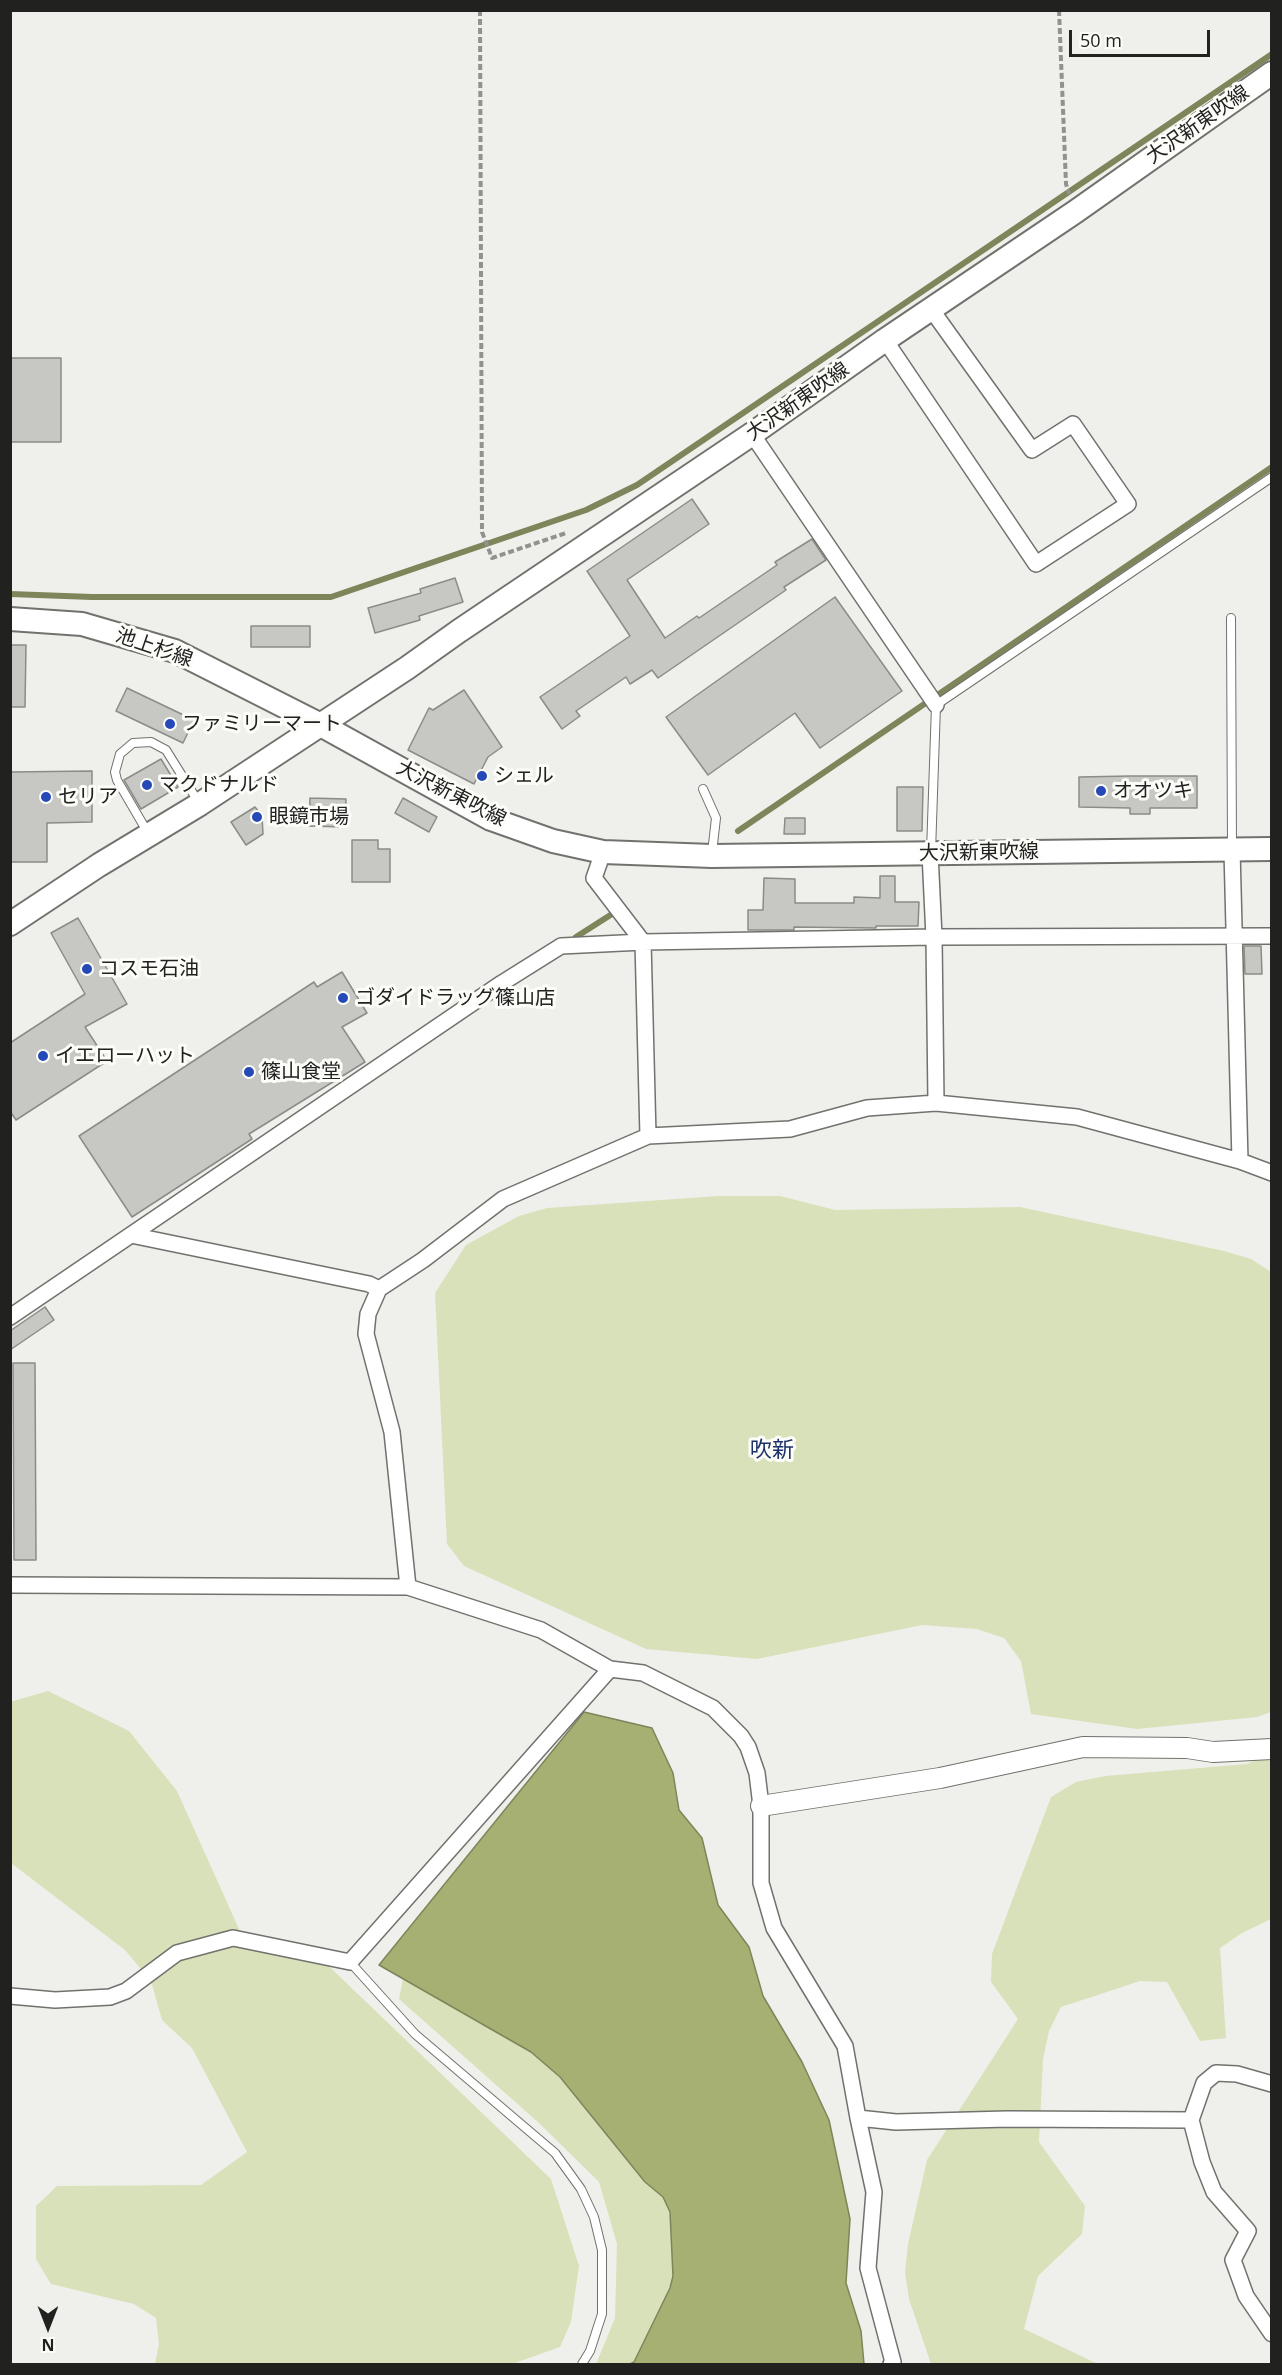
<!DOCTYPE html>
<html>
<head>
<meta charset="utf-8">
<style>
	body { margin:0 }
	#map { position:relative; width:1282px; height:2375px; overflow:hidden; background:#eff0eb; font-family:"Open Sans",sans-serif }
	canvas { display:block }
	.frame { position:absolute; inset:0; border:12px solid #212120; pointer-events:none }
	.north { position:absolute; left:18px; top:2297px; width:60px; height:60px; -webkit-text-stroke:4px #fcfdf8; paint-order:stroke; rotate:180deg; font-size:16px; font-weight:700; line-height:24px; text-align:center; color:#212120 }
	.north::after { content:''; display:block; margin:auto; width:21px; height:27px; background:#212120; clip-path:polygon(50% 0,100% 100%,50% 72%,0 100%) }
	.scale { position:absolute; left:1069px; top:30px; width:141px; height:27px; box-sizing:border-box; border:3px solid #212120; border-top:0; padding-left:8px; font-size:18px; line-height:21px; white-space:nowrap; color:#212120; -webkit-text-stroke:4px #fcfdf8; paint-order:stroke }
</style>
</head>
<body>
<div id="map">
<canvas width="1282" height="2375"></canvas>
<div class="frame"></div>
<div class="north">N</div>
<div class="scale">50 m</div>
</div>
<script>
const c = document.querySelector('canvas').getContext('2d');
c.lineJoin = 'round';
function fillPath(path, color) {
  c.fillStyle = color;
  c.fill(path, 'evenodd');
}
function shape(rows) {
  const path = new Path2D();
  for (const r of rows) {
    path.moveTo(r[0], r[1]);
    for (let i = 2; i < r.length; i += 2) path.lineTo(r[i], r[i + 1]);
  }
  return path;
}
function stroke(path, color, width, dash) {
  c.strokeStyle = color;
  c.lineWidth = width;
  c.lineCap = dash ? 'butt' : 'round';
  c.setLineDash(dash || []);
  c.stroke(path);
}
function write(font, color, halo, rows, align = 'center') {
  c.font = font + ' "Open Sans","Noto Sans JP",sans-serif';
  c.lineWidth = 6;
  c.setLineDash([]);
  c.textBaseline = 'middle';
  c.strokeStyle = halo;
  c.fillStyle = color;
  for (const [text, x, y, turn = 0] of rows) {
    c.save();
    c.translate(x, y);
    c.rotate((+turn || 0) * Math.PI / 180);
    c.textAlign = isNaN(turn) ? turn : align;
    if (halo) c.strokeText(text, 0, 0);
    c.fillText(text, 0, 0);
    c.restore();
  }
}
fillPath(shape([
	[718,1196,780,1196,835,1210,1020,1207,1224,1251,1251,1259,1271,1272,1271,1712,1257,1717,1137,1729,1031,1714,1021,1661,1004,1638,977,1629,922,1625,757,1659,646,1649,464,1566,447,1544,435,1293,466,1245,519,1216,547,1208],
	[48,1691,129,1731,177,1791,247,1947,314,1952,551,2179,579,2266,571,2322,560,2347,512,2364,155,2364,159,2344,156,2318,134,2304,51,2284,36,2259,36,2206,57,2186,201,2185,247,2152,192,2048,162,2020,151,1981,125,1950,11,1863,10,1702],
	[1271,1753,1271,1919,1242,1933,1220,1948,1226,2038,1200,2041,1167,1982,1140,1981,1061,2007,1049,2031,1043,2059,1039,2142,1085,2206,1082,2234,1038,2276,1024,2329,1098,2364,931,2364,909,2299,905,2272,908,2244,927,2160,1018,2019,991,1982,992,1954,1051,1797,1076,1782,1105,1776,1247,1764],
	[403,1979,531,2052,560,2077,645,2182,663,2197,670,2212,673,2276,670,2288,634,2362,630,2364,596,2364,615,2318,617,2244,599,2182,539,2123,399,1999]
]), '#d9e1ba');
const water = shape([
	[584,1712,652,1728,673,1773,679,1810,702,1838,718,1905,749,1947,763,1996,802,2062,829,2120,850,2219,846,2283,861,2331,864,2364,630,2364,634,2362,670,2288,673,2276,670,2212,663,2197,645,2182,560,2077,531,2052,379,1965,584,1712]
]);
fillPath(water, '#a6b073');
stroke(water, '#7e855a', 1.5);
stroke(shape([
	[10,594,92,597,331,597,586,510,637,485,1272,54],
	[738,831,1272,467],
	[576,937,612,914]
]), '#7e855a', 6);
const building = shape([
	[10,358,61,358,61,442,10,442,10,358],
	[692,499,709,524,627,580,665,638,697,616,699,618,777,565,775,562,812,539,826,560,784,587,786,590,658,678,652,670,630,684,626,677,576,711,580,716,562,729,540,697,630,636,587,571,692,499],
	[455,578,463,602,419,616,420,620,375,633,368,608,421,593,420,589,455,578],
	[835,597,902,691,820,748,795,713,708,775,666,717,835,597],
	[251,626,310,626,310,647,251,647,251,626],
	[10,645,26,645,25,707,10,707,10,645],
	[127,688,194,720,183,743,116,711,127,688],
	[464,690,502,747,488,757,474,784,408,750,429,708,433,710,464,690],
	[161,759,178,787,141,809,124,780,161,759],
	[92,771,92,822,47,823,47,862,10,862,10,772,92,771],
	[1130,776,1197,776,1197,808,1150,808,1150,814,1130,814,1130,808,1079,807,1079,777,1130,776],
	[897,787,923,787,922,831,897,831,897,787],
	[310,798,346,799,345,827,309,826,310,798],
	[403,798,437,817,429,832,395,813,403,798],
	[255,807,262,816,263,834,246,845,231,822,255,807],
	[785,818,805,818,805,834,784,834,785,818],
	[352,840,378,840,378,849,390,849,390,882,352,882,352,840],
	[880,876,895,876,895,902,919,902,918,926,876,926,876,928,794,927,794,930,748,930,748,910,763,910,764,878,795,879,795,903,854,903,854,897,880,898,880,876],
	[78,918,127,1004,85,1027,107,1061,16,1120,10,1111,10,1043,85,994,51,933,78,918],
	[1244,946,1261,946,1262,974,1245,974,1244,946],
	[342,972,367,1013,342,1027,365,1062,249,1134,252,1139,132,1217,79,1136,314,982,317,987,342,972],
	[45,1307,54,1320,10,1350,10,1331,45,1307],
	[13,1363,35,1363,36,1560,14,1560,13,1363]
]);
fillPath(building, '#c7c8c4');
stroke(building, '#8b8c87', 1.5);
const service = shape([
	[1231,618,1232,848],
	[703,789,716,818,712,853],
	[148,833,117,780,115,772,120,754,133,743,151,742,166,750,199,803],
	[931,852,936,705,1272,477],
	[350,1962,415,2034,555,2153,581,2189,594,2217,602,2250,602,2314,590,2351,582,2364]
]);
const minor = shape([
	[885,340,1036,564,1128,504,1073,424,1032,450,931,309],
	[752,434,936,705],
	[1232,850,1240,1161],
	[603,852,594,878,643,942,648,1136],
	[930,853,934,937,936,1103],
	[131,1235,369,1284,379,1289],
	[10,1317,502,983,561,946,643,942,934,937,1272,936],
	[10,1585,408,1587,541,1630,610,1669,643,1673,713,1708,741,1736,748,1747,757,1773,761,1806,761,1883,774,1928,845,2046,858,2118,874,2192,868,2268,893,2362,891,2364],
	[408,1587,392,1432,366,1334,368,1314,379,1289,423,1260,503,1199,648,1136,790,1129,867,1108,936,1103,1077,1117,1240,1161,1272,1173],
	[10,1996,55,2000,110,1997,126,1991,177,1953,233,1938,350,1962,610,1669],
	[1272,2084,1237,2074,1216,2073,1204,2083,1191,2120,1202,2162,1214,2192,1248,2231,1233,2260,1246,2296,1272,2334],
	[858,2118,896,2122,1007,2119,1191,2120]
]);
const tertiary = shape([
	[761,1806,940,1778,1083,1747,1187,1748,1213,1752,1272,1749]
]);
const secondary = shape([
	[10,619,82,624,175,651,321,725,491,819,553,841,603,852,712,856,1272,849],
	[10,924,99,865,200,804,407,668,459,631,752,434,885,340,1075,212,1272,73]
]);
stroke(service, '#71726d', 10);
stroke(minor, '#71726d', 18);
stroke(tertiary, '#71726d', 22);
stroke(secondary, '#71726d', 26);
stroke(shape([
	[480,10,482,532,492,558,566,533],
	[1059,10,1066,184,1069,194]
]), '#91918e', 4, [6, 3]);
stroke(service, '#fff', 8);
stroke(minor, '#fff', 15);
stroke(tertiary, '#fff', 20);
stroke(secondary, '#fff', 22);
for (const [x, y, r, color] of [
	[170,724,6,"#2649b8"],
	[482,776,6,"#2649b8"],
	[147,785,6,"#2649b8"],
	[1101,791,6,"#2649b8"],
	[46,797,6,"#2649b8"],
	[257,817,6,"#2649b8"],
	[87,969,6,"#2649b8"],
	[343,998,6,"#2649b8"],
	[43,1056,6,"#2649b8"],
	[249,1072,6,"#2649b8"]
]) {
  const dot = new Path2D();
  dot.arc(x, y, r, 0, 2 * Math.PI);
  c.fillStyle = color;
  c.fill(dot);
  stroke(dot, '#fcfdf8', 2);
}
write('20px', '#212120', '#fcfdf8', [
	["大沢新東吹線",1198,125,-35],
	["大沢新東吹線",798,402,-35],
	["池上杉線",154,648,19],
	["大沢新東吹線",451,794,27],
	["大沢新東吹線",979,853,-1]
]);
write('20px', '#212120', '#fcfdf8', [
	["ファミリーマート",182,724],
	["シェル",494,776],
	["マクドナルド",159,785],
	["オオツキ",1113,791],
	["セリア",58,797],
	["眼鏡市場",269,817],
	["コスモ石油",99,969],
	["ゴダイドラッグ篠山店",355,998],
	["イエローハット",55,1056],
	["篠山食堂",261,1072]
], 'left');
write('22px', '#1d3168', '#fcfdf8', [
	["吹新",772,1451]
]);
</script>
</body>
</html>
